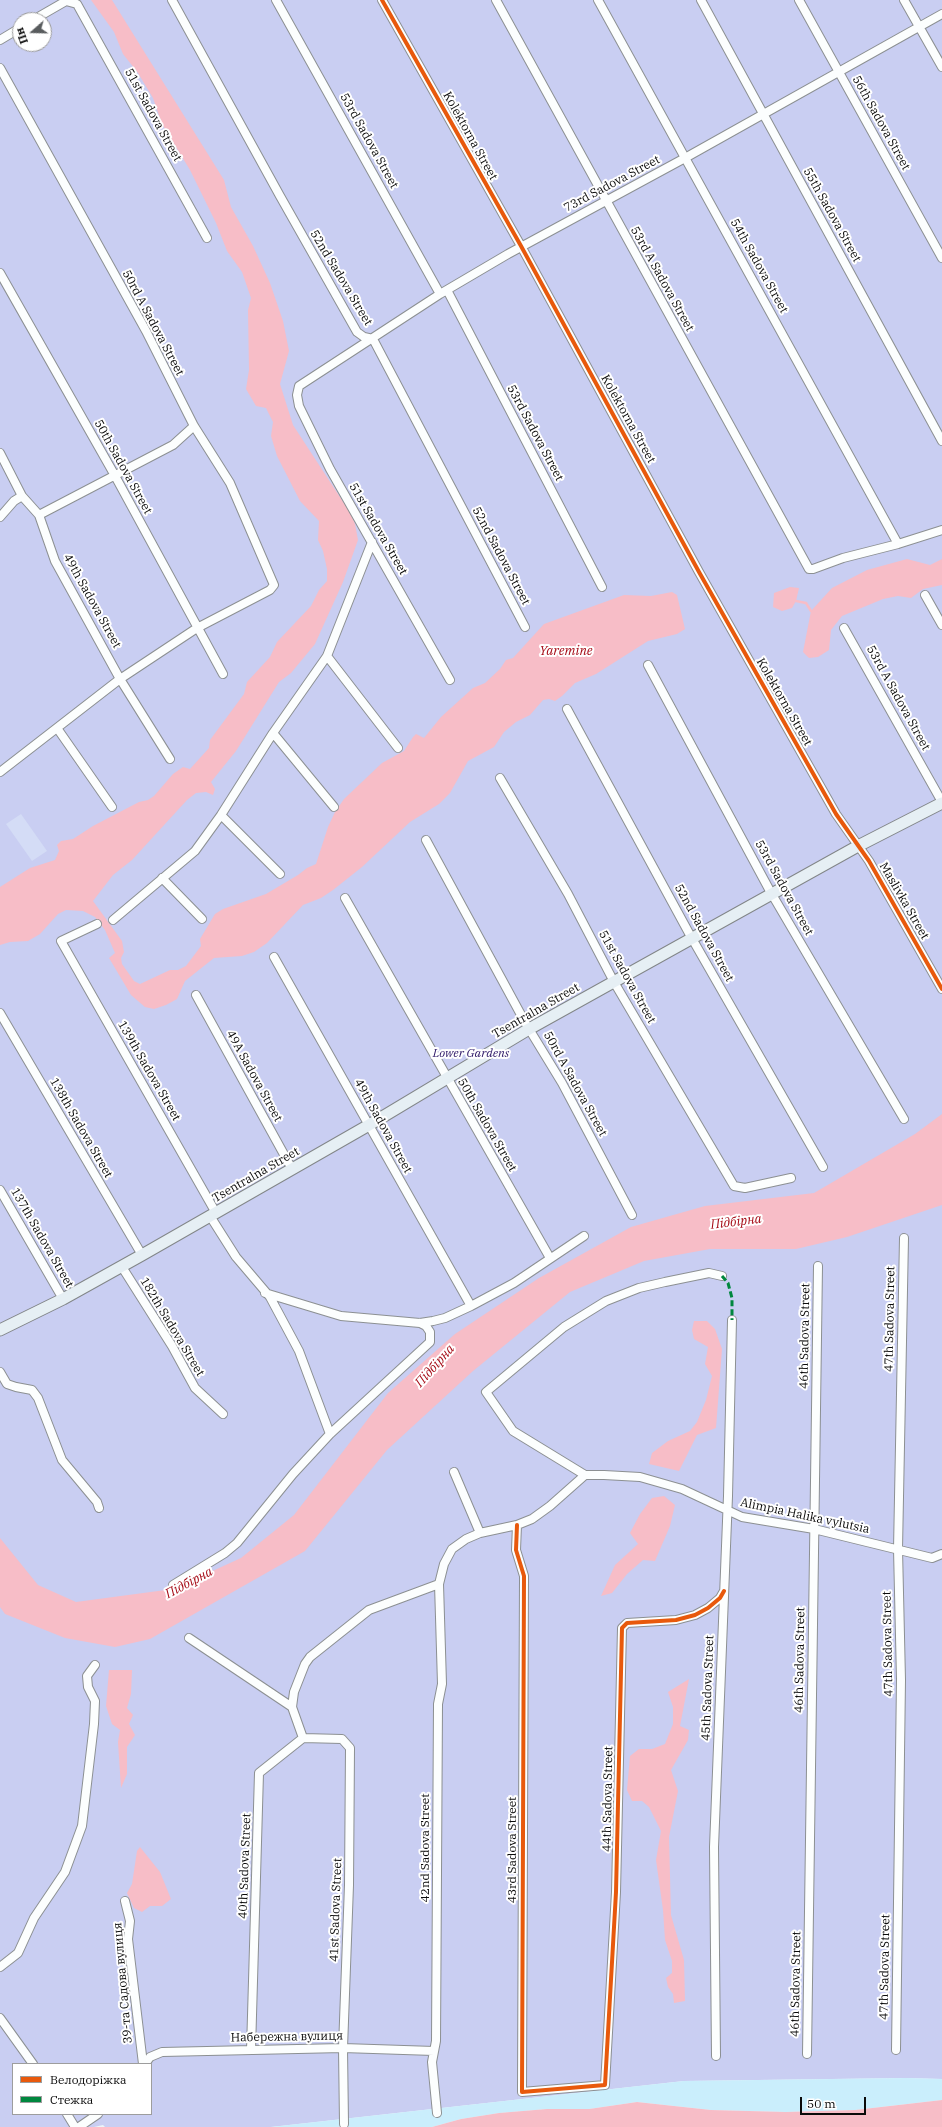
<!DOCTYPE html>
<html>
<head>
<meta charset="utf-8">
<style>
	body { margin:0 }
	#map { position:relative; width:942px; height:2127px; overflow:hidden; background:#ecf5f9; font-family:"IBM Plex Serif",serif }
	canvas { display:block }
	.legend { position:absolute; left:12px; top:2063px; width:140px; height:52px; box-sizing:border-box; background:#fff; border:1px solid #9d9d9d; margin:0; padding:5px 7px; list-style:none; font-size:12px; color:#0a0a0a }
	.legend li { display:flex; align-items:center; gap:8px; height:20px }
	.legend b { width:20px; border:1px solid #9d9d9d }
	.north { position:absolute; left:12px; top:12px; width:40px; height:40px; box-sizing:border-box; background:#fff; border:1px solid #9d9d9d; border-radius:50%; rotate:250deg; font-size:11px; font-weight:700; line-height:16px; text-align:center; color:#0a0a0a }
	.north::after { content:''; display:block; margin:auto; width:14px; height:18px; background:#595c5e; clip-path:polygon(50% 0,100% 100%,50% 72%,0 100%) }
	.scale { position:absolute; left:800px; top:2097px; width:66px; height:18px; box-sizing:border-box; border:2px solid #0a0a0a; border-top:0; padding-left:5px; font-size:12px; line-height:14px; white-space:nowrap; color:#0a0a0a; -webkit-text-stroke:3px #fff; paint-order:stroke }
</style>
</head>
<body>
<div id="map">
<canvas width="942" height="2127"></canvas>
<ul class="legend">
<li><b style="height:5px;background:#e8590c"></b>Велодоріжка</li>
<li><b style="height:5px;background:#00873e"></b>Стежка</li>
</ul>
<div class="north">Пн</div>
<div class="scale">50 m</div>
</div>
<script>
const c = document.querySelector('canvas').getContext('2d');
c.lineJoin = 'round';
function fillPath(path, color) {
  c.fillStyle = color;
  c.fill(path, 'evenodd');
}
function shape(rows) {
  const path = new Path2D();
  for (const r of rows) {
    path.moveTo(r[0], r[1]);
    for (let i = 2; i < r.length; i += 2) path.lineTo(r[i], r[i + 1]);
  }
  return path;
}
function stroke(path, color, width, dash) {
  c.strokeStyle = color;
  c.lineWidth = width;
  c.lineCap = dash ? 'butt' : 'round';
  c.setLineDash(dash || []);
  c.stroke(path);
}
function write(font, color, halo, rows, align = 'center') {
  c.font = font + ' "IBM Plex Serif",serif';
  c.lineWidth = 4;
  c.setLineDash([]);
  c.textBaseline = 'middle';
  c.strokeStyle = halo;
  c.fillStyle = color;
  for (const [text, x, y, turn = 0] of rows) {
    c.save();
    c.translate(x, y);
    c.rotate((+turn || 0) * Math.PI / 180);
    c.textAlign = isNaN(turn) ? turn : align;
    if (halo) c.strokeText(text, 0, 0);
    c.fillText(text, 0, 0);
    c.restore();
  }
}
fillPath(shape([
	[0,0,942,0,942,2079,906,2078,684,2081,271,2127,105,2127,103,2125,94,2127,0,2127],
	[20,20,44,20,44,44,20,44],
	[13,2064,151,2064,151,2114,13,2114]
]), '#c9cef2');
fillPath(shape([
	[906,2078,942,2079,942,2100,855,2110,786,2112,711,2110,637,2102,589,2109,547,2109,499,2113,461,2119,432,2127,271,2127,684,2081]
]), '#caeefc');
fillPath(shape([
	[21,814,47,851,32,861,6,824]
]), '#d4dcf6');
fillPath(shape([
	[91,0,112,0,224,180,231,207,253,246,270,283,283,321,289,351,280,384,293,425,351,514,355,524,358,540,343,582,315,644,291,673,279,682,236,751,211,782,215,789,213,795,206,792,196,793,187,800,132,860,113,875,93,901,122,941,124,952,121,958,122,964,134,981,140,984,170,970,178,970,186,966,201,946,200,939,215,914,223,909,266,894,298,875,307,868,316,864,328,827,335,812,344,799,382,763,404,751,413,737,416,734,424,738,441,717,473,688,485,683,500,669,506,660,513,658,544,624,624,595,651,596,672,592,677,595,685,629,677,634,648,641,596,674,575,683,562,696,555,701,549,699,543,700,530,715,516,722,504,732,494,747,468,761,450,793,439,804,410,822,362,867,333,890,321,898,303,905,267,943,254,952,242,956,214,958,185,981,177,999,166,1005,154,1009,145,1007,131,995,109,958,115,953,105,930,95,917,83,911,66,910,58,914,40,934,28,941,10,942,0,945,0,887,30,868,55,860,59,851,57,845,61,841,73,839,93,826,139,802,148,800,154,796,173,774,183,767,190,769,209,748,210,740,244,694,247,682,270,657,277,642,311,606,319,590,327,581,327,569,323,551,318,540,319,521,300,501,277,456,271,436,273,422,266,408,256,406,246,389,249,370,248,310,251,298,242,272,227,251,216,223,190,170,162,124,153,98,138,73,123,54,114,32],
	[907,559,930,565,942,559,942,585,923,589,911,598,898,596,883,599,842,616,831,630,829,650,818,657,809,658,803,652,811,611,832,588,867,570],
	[790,587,799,588,796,601,792,608,782,611,773,607,774,593],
	[942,1114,942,1205,847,1237,796,1249,710,1249,644,1261,570,1292,473,1371,387,1450,305,1551,150,1639,115,1647,65,1638,5,1614,0,1607,0,1538,38,1585,76,1602,173,1589,241,1558,294,1515,388,1393,455,1334,539,1278,631,1227,705,1206,814,1193,915,1134],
	[694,1321,707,1321,715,1329,722,1349,716,1428,697,1435,679,1471,649,1464,652,1453,668,1441,690,1431,697,1422,706,1400,712,1376,705,1364,708,1347,694,1339,692,1330],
	[664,1496,675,1505,670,1526,655,1561,643,1560,627,1574,612,1593,601,1596,615,1565,638,1544,630,1533,640,1514,652,1498],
	[109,1670,132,1670,131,1694,127,1708,133,1715,129,1724,135,1735,127,1747,127,1774,121,1788,118,1742,120,1730,112,1724,106,1706],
	[689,1679,680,1726,689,1730,688,1740,671,1770,678,1791,669,1837,671,1915,684,1960,685,2001,674,2003,673,1994,668,1987,666,1978,672,1973,672,1961,665,1940,663,1910,656,1860,661,1831,649,1807,642,1801,632,1801,627,1790,630,1756,639,1749,652,1749,665,1744,673,1724,673,1707,668,1692],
	[140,1847,160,1872,171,1899,162,1906,150,1906,142,1912,134,1908,127,1893,132,1884,137,1851],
	[942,2100,942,2127,432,2127,461,2119,499,2113,547,2109,589,2109,637,2102,711,2110,786,2112,855,2110]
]), '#f7bdc7');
stroke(shape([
	[796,601,806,603,811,611]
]), '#f7bdc7', 2.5);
const street = shape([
	[172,0,280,196,357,332,364,337,373,339,525,627],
	[276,0,440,294],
	[382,0,521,246,699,572,836,814,869,861,942,989],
	[496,0,809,569,813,569,843,558,898,544,942,530],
	[598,0,898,544],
	[701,0,942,441],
	[799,0,942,258],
	[904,0,942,67],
	[33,20,66,1,77,4,207,238],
	[0,40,20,28],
	[0,68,146,331,194,426,230,483,274,585,270,590,197,628,120,679,0,772],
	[0,273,114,474,223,674],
	[447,290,602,587],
	[0,453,22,496,39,515,55,561,120,679,170,759],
	[39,515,173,445,194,426],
	[0,517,14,501,22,496],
	[925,595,942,625],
	[844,628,942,802],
	[327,656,398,748],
	[648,665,770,891,904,1119],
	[450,680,330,469,299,406,297,395,299,386,440,294,508,254,685,158,942,14],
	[567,709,690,935,823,1167],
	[57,728,112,807],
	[273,733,334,807],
	[500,778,568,894,614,982,734,1186,745,1188,791,1178],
	[221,815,280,874],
	[426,840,526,1024,562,1083,632,1215],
	[162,878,202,919],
	[345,898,550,1258],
	[113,920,195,851,221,815,273,733,327,656,372,542],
	[97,924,61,941,216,1213],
	[274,957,471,1306],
	[196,995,292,1169],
	[0,1013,142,1255],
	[0,1190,63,1299],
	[210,1216,236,1257,270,1297,299,1351,330,1434],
	[122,1267,172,1346,195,1388,223,1414],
	[265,1293,341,1316,420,1323,433,1321,445,1318,471,1306,514,1283,584,1236],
	[0,1372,7,1384,16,1387,32,1390,38,1398,62,1460,97,1502,99,1508],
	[454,1472,480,1533],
	[585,1475,513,1431,486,1392,564,1327,606,1301,639,1288,665,1282,709,1273,722,1276],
	[517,1525,516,1550,524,1576,522,2092,605,2085,616,1892,622,1628,627,1623,676,1620,695,1615,708,1608,720,1598,724,1591],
	[173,1585,225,1553,237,1543,293,1474,330,1434,430,1342,430,1332,426,1326,420,1323],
	[189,1638,292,1707],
	[303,1738,342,1739,350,1748,349,1885,343,2048,344,2124],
	[125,1901,130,1921,128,1939,143,2064],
	[0,1967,18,1953,34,1918,65,1872,82,1826,94,1724,95,1701,88,1687,87,1676,95,1665],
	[0,2018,33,2064],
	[251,2050,259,1773,303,1738,292,1707,294,1692,305,1664,310,1657,369,1610,439,1584,444,1564,452,1549,466,1539,480,1533,517,1525,532,1519,550,1506,585,1475,604,1475,640,1477,682,1489,742,1517,814,1529,932,1558,942,1554],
	[896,2050,901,1680,898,1549,904,1238],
	[807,2054,818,1266],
	[716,2056,714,1847,728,1496,732,1320],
	[145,2064,150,2057,162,2052,343,2048,434,2051],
	[437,2113,432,2062,436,2041,438,1704,442,1684,439,1584],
	[67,2114,75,2127],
	[79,2127,98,2114]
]);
const secondary = shape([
	[0,1330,63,1299,142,1255,369,1125,529,1029,858,846,942,803]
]);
stroke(street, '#8c9092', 10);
stroke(secondary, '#828688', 13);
stroke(street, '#fcfefe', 8);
stroke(secondary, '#e6eff4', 11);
stroke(shape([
	[722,1276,728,1283,732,1298,732,1320]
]), '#00873e', 3, [6, 3]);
stroke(shape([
	[382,0,521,246,699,572,836,814,869,861,942,989],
	[517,1525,516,1550,524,1576,522,2092,605,2085,616,1892,622,1628,627,1623,676,1620,695,1615,708,1608,720,1598,724,1591]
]), '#e8590c', 4);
write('12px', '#0a0a0a', '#fff', [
	["51st Sadova Street",153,115,61],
	["56th Sadova Street",881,123,61],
	["Kolektorna Street",470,136,61],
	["53rd Sadova Street",369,141,61],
	["73rd Sadova Street",612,184,-28],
	["55th Sadova Street",832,215,61],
	["54th Sadova Street",759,266,61],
	["52nd Sadova Street",341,278,59],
	["53rd A Sadova Street",662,279,61],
	["50rd A Sadova Street",153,323,62],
	["Kolektorna Street",628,419,61],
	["53rd Sadova Street",535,433,62],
	["50th Sadova Street",123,467,61],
	["51st Sadova Street",378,529,60],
	["52nd Sadova Street",501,556,62],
	["49th Sadova Street",92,601,61],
	["53rd A Sadova Street",898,698,61],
	["Kolektorna Street",784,702,60],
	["53rd Sadova Street",784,888,61],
	["Maslivka Street",904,901,60],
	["52nd Sadova Street",704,933,61],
	["51st Sadova Street",627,977,61],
	["Tsentralna Street",536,1011,-30],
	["139th Sadova Street",149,1071,60],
	["49A Sadova Street",254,1076,61],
	["50rd A Sadova Street",575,1084,61],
	["50th Sadova Street",487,1125,60],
	["49th Sadova Street",383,1126,61],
	["138th Sadova Street",81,1128,60],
	["Tsentralna Street",256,1175,-30],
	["137th Sadova Street",42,1238,60],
	["47th Sadova Street",890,1319,-89],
	["182th Sadova Street",172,1327,59],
	["46th Sadova Street",805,1336,-89],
	["Alimpia Halika vylutsia",805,1516,12],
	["47th Sadova Street",888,1644,-91],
	["46th Sadova Street",800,1660,-89],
	["45th Sadova Street",708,1688,-88],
	["44th Sadova Street",608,1799,-89],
	["42nd Sadova Street",426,1848,-90],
	["43rd Sadova Street",513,1850,-90],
	["40th Sadova Street",245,1866,-88],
	["41st Sadova Street",336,1910,-88],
	["47th Sadova Street",885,1967,-89],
	["39-та Садова вулиця",123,1983,-95],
	["46th Sadova Street",796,1984,-89],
	["Набережна вулиця",287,2037,-1]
]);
write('italic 12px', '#2c1666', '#fff', [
	["Lower Gardens",471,1054]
]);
write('italic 13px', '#a50a15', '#fff', [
	["Yaremine",566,651],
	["Підбірна",736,1222,-7],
	["Підбірна",435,1366,-48],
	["Підбірна",189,1583,-28]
]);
</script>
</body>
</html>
